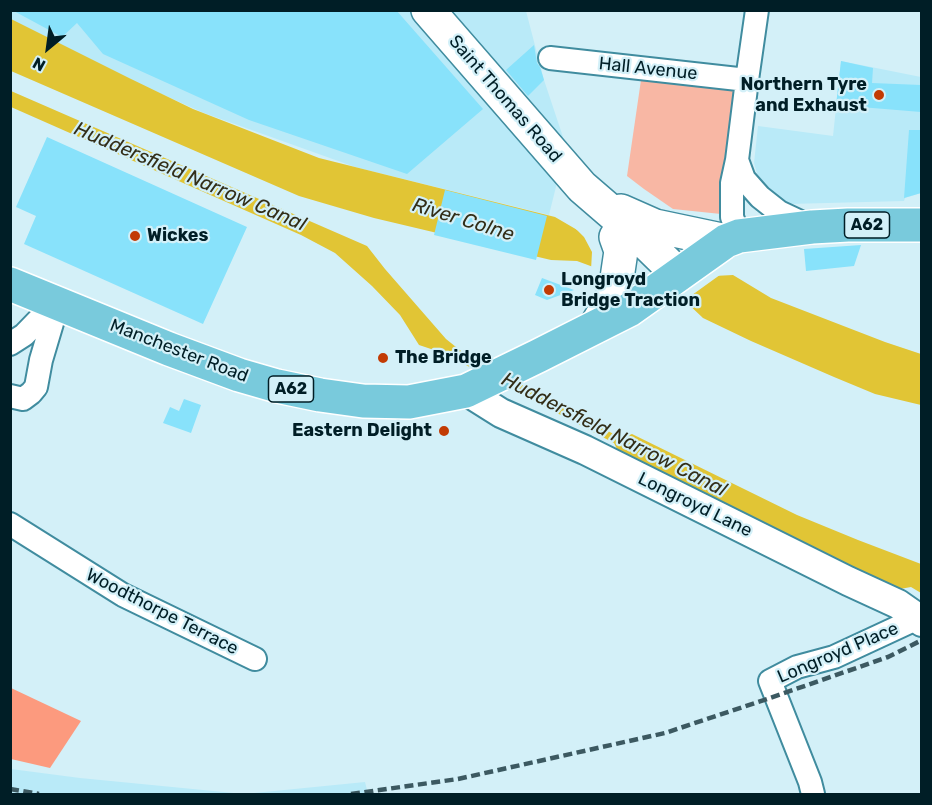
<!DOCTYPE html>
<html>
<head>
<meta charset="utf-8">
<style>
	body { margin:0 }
	#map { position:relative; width:932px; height:805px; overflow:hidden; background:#d3f0f8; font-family:Rubik,sans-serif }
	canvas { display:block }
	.frame { position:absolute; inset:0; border:12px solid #001e26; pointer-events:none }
	.north { position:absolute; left:18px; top:18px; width:60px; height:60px; -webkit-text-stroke:4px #d3f0f8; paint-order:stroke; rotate:209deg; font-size:16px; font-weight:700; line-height:24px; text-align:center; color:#001e26 }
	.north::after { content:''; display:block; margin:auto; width:21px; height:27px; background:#001e26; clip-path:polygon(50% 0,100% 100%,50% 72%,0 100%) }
</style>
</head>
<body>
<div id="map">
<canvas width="932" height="805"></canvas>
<div class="frame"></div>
<div class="north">N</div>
</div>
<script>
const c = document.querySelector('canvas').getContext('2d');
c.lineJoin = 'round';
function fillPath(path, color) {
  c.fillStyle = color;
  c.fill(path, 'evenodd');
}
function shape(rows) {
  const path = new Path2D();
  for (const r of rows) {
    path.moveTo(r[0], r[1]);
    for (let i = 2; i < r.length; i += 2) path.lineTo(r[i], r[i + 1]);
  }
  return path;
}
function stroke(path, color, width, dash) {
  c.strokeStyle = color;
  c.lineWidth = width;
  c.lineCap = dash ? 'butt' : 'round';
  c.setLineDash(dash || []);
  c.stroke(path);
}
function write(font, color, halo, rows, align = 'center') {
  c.font = font + ' Rubik,sans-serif';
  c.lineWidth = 4.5;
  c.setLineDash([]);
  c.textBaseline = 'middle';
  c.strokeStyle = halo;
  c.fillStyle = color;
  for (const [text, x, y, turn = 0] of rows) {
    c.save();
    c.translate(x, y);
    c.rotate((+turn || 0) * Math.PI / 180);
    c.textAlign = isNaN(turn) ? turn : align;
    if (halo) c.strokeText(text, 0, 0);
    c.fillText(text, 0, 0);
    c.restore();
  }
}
fillPath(shape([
	[11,10,526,11,544,80,566,146,549,215,355,167,204,113,11,27],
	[841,61,921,77,921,193,905,198,904,201,789,204,777,196,759,180,754,163,758,126,833,136],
	[11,769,80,778,244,794,365,782,368,794,11,794]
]), '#b9eaf8');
fillPath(shape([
	[641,80,736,91,721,214,673,209,644,189,627,176]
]), '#f8b7a4');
fillPath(shape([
	[11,688,81,721,50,768,11,759]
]), '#fc9a7e');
fillPath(shape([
	[11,19,129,78,193,109,319,158,555,217,591,238,714,276,733,275,771,298,885,342,921,354,921,405,875,394,834,377,751,341,703,318,685,301,577,261,551,260,374,218,299,196,11,71],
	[11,91,367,246,385,269,446,339,466,355,621,438,632,434,797,515,858,540,921,564,921,593,911,587,900,589,773,529,618,451,614,443,443,353,419,345,400,315,372,286,335,253,301,235,11,107]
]), '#e1c535');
fillPath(shape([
	[569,222,592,236,623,251,714,273,724,272,681,303,591,270,592,252,584,237]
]), '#d3f0f8');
fillPath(shape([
	[12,10,396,10,483,109,407,174,249,120,103,54,77,23,62,37],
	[534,45,537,63,540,67,544,80,528,96,506,70],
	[841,61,873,68,872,83,921,85,921,112,836,105],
	[909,130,921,130,921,193,904,198],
	[47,137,247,227,203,324,24,244,36,216,16,207],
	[445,190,547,216,536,260,434,235],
	[861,245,854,266,806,271,804,249],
	[542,278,574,290,547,300,535,295],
	[184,399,201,405,191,433,163,423,170,407,179,411]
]), '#88e2fb');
const minor = shape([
	[550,58,747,80],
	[737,160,744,179,760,197,779,212,811,227],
	[739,236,732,217,732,183,737,160,747,80,757,10],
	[10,344,24,335,55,303],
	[10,396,23,399,31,393,36,387,41,360,52,323,55,303],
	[10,524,123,595,255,659],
	[813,794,810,782,770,681,797,667,834,657,918,618,922,619]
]);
const tertiary = shape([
	[466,391,501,413,585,450,848,581,898,604,918,618,922,622]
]);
const secondary = shape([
	[428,10,582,187,640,237,678,274],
	[621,211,655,226,726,241],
	[596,326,612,299,616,285,621,251,616,237]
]);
const primary = shape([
	[10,284,169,349,239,375,277,386,320,395,363,401,409,402,466,391,538,356,629,310,726,241,739,236,812,227,848,225,922,225]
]);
stroke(minor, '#408c9f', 26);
stroke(tertiary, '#408c9f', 32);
stroke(secondary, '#408c9f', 36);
stroke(primary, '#fff', 36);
stroke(minor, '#fff', 22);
stroke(tertiary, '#fff', 28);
stroke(secondary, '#fff', 33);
stroke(primary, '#79cadc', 33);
stroke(shape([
	[10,789,39,794],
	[351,794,458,779,665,733,767,699,888,657,922,640]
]), '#3c5961', 4.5, [9, 4.5]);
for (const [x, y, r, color] of [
	[879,95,6,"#c23b04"],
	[135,236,6,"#c23b04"],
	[549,290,6,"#c23b04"],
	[383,358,6,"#c23b04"],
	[444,431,6,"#c23b04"]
]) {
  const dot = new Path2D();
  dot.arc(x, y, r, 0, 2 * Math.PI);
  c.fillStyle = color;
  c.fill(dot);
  stroke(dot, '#d3f0f8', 2);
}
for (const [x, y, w] of [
	[867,225,45],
	[291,389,45]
]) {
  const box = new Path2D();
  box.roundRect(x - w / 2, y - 13, w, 26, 4.5);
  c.fillStyle = '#d3f0f8';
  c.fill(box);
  stroke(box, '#001e26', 1.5);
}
write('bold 16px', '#001e26', null, [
	["A62",867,225],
	["A62",291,389]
]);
write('18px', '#001e26', '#d3f0f8', [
	["Hall Avenue",648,69,6],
	["Saint Thomas Road",505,99,49],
	["Manchester Road",179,351,21],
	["Longroyd Lane",695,505,26],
	["Woodthorpe Terrace",162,612,27],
	["Longroyd Place",838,653,-23]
]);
write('bold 18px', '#001e26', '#d3f0f8', [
	["Northern Tyre",867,85,"right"],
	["and Exhaust",867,106,"right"],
	["Wickes",147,236],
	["Longroyd",561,280],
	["Bridge Traction",561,301],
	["The Bridge",395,358],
	["Eastern Delight",432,431,"right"]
], 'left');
write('italic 20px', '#332e18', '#d3f0f8', [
	["Huddersfield Narrow Canal",190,177,23],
	["River Colne",463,220,17],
	["Huddersfield Narrow Canal",614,435,27]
]);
</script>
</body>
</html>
